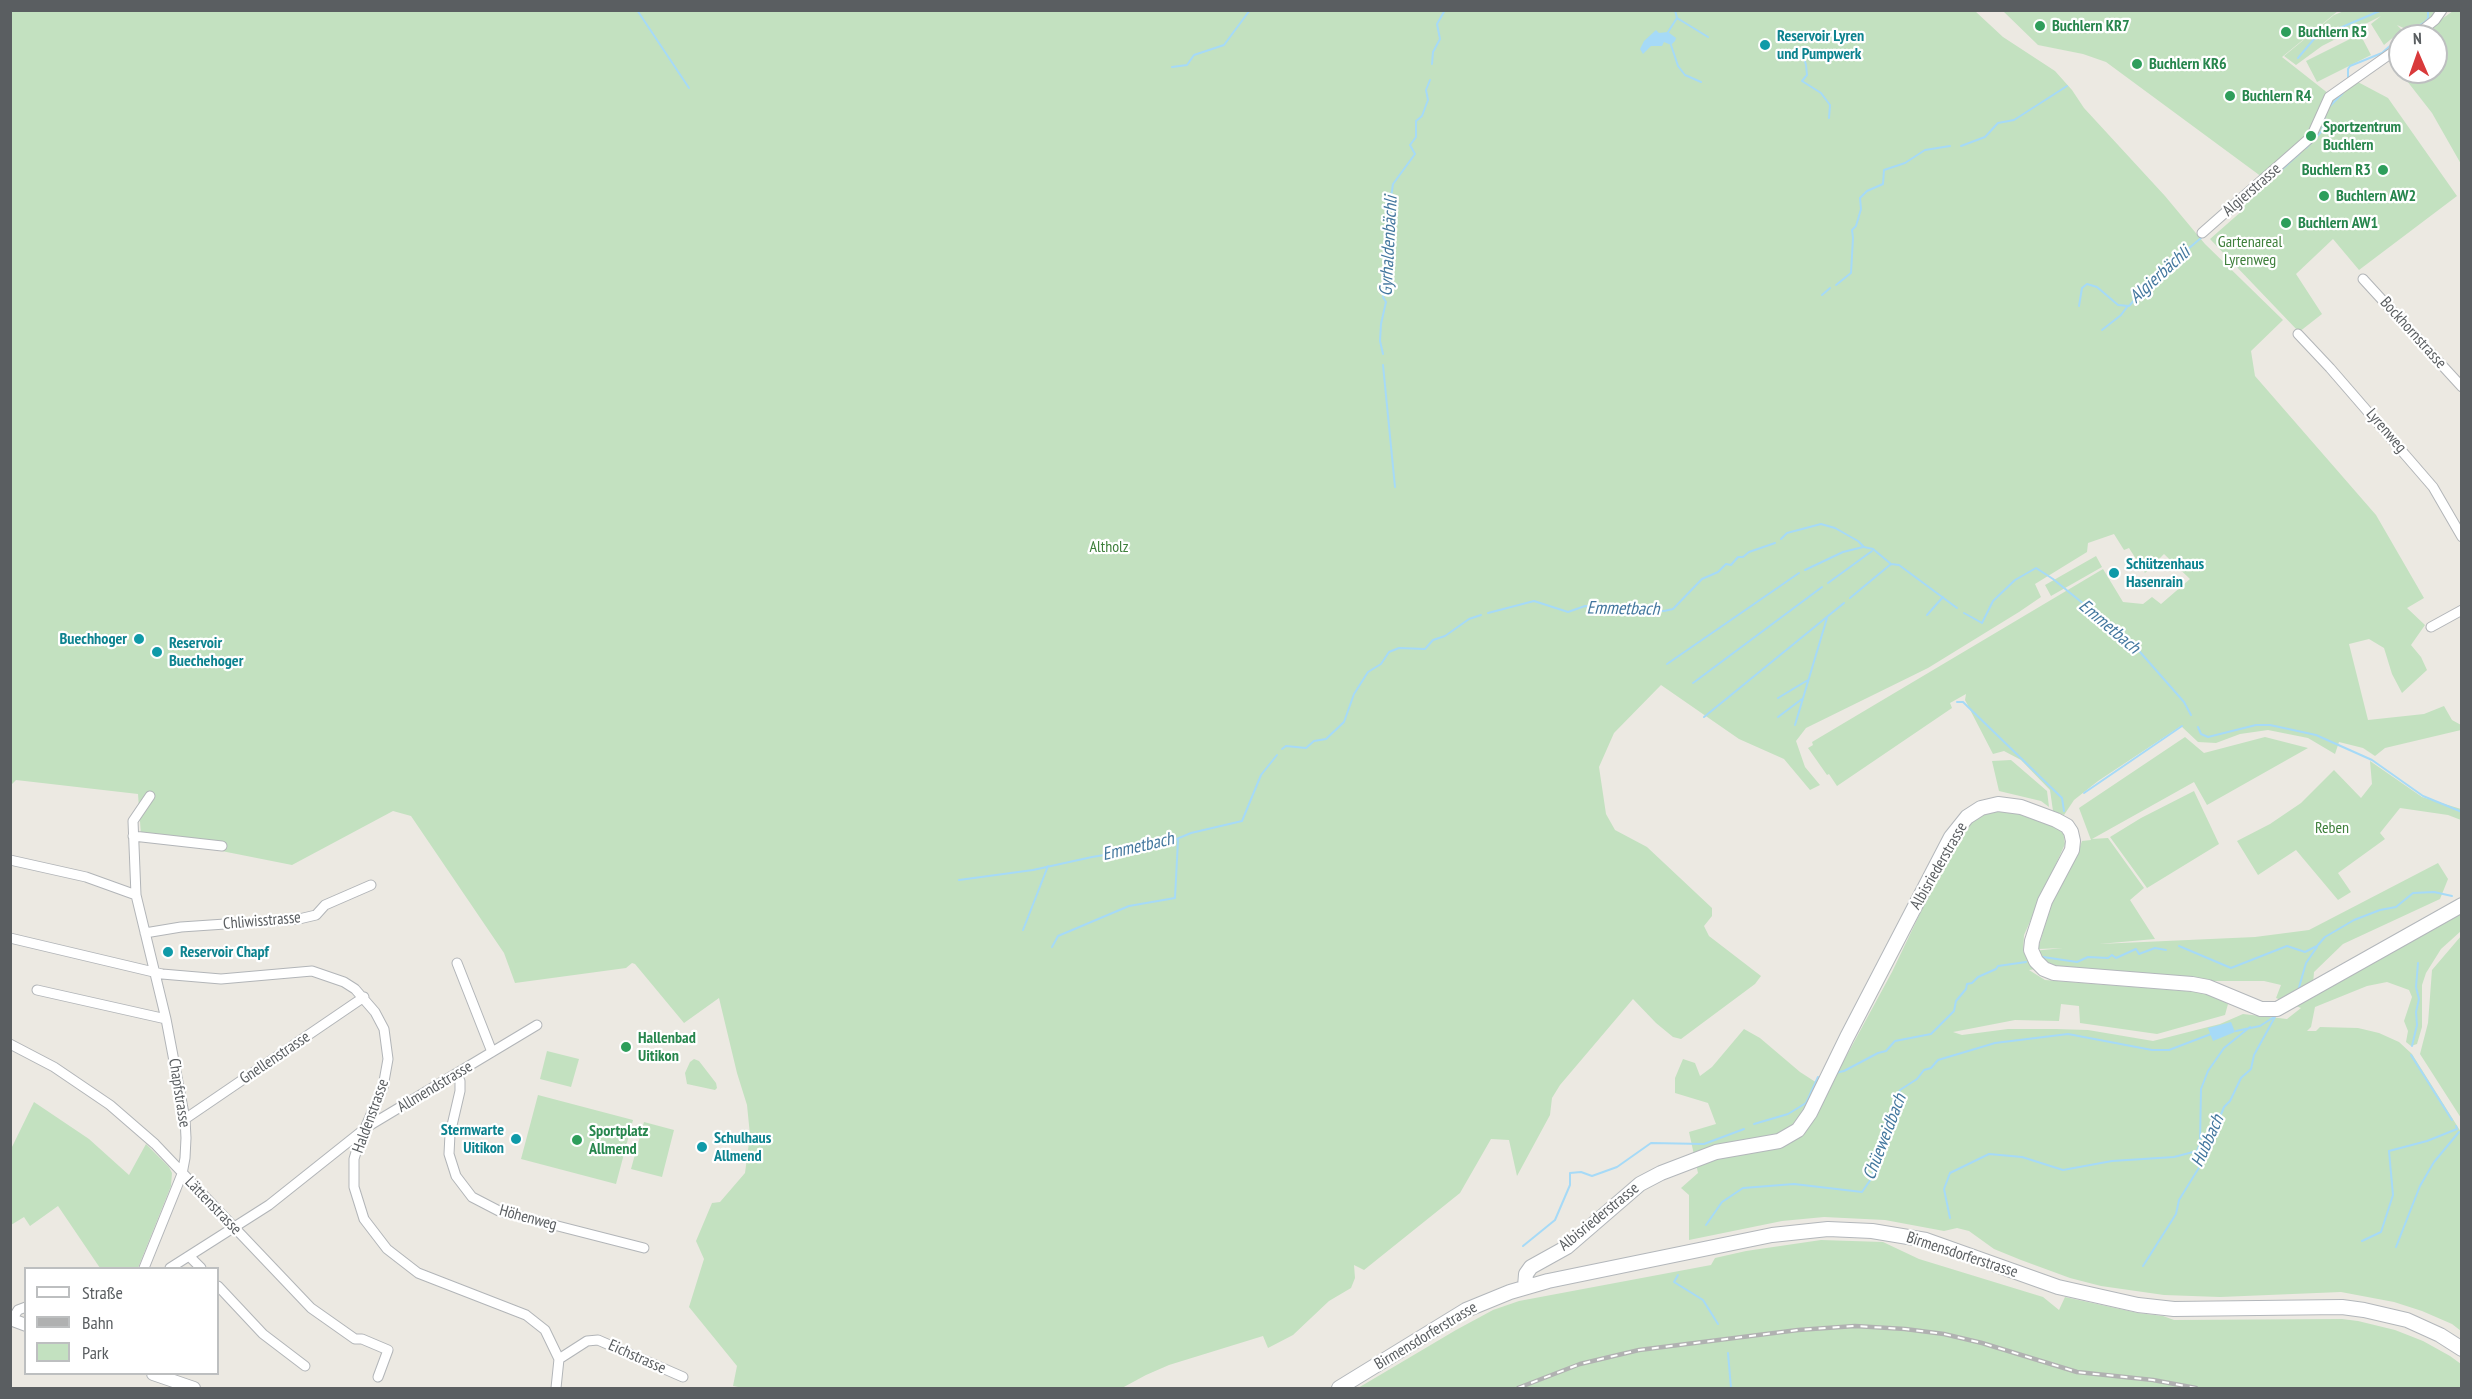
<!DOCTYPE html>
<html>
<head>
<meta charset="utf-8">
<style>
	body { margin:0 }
	#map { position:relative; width:2472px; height:1399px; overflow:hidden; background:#ece9e2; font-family:"PT Sans Narrow",sans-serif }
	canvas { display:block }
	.frame { position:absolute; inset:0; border:12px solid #5a5e61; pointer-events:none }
	.legend { position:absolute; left:24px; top:1267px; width:195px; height:108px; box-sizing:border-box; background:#fff; border:2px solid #bdbfc0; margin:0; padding:8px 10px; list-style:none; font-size:18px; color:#5a5e61 }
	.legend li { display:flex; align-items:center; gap:12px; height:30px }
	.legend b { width:30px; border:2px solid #bdbfc0 }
	.north { position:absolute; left:2388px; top:24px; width:60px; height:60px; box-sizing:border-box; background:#fff; border:2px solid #bdbfc0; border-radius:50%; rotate:358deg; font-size:16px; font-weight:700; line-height:24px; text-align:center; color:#5a5e61 }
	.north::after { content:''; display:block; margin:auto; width:21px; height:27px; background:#d93a3b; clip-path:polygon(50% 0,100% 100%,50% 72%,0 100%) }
</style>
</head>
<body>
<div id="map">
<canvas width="2472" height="1399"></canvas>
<div class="frame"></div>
<ul class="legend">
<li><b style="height:8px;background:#fff"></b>Straße</li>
<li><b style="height:8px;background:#b0b1b1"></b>Bahn</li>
<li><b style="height:16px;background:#c3e1c0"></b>Park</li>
</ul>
<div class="north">N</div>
</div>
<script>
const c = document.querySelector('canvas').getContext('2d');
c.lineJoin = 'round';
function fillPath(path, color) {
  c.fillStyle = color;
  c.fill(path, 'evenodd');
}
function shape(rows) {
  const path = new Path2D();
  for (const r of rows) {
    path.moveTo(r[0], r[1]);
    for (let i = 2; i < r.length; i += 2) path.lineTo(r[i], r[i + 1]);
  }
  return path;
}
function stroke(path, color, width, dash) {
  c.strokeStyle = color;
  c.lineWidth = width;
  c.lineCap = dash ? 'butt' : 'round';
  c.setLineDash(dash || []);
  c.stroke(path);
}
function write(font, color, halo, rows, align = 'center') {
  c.font = font + ' "PT Sans Narrow",sans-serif';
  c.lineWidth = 4.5;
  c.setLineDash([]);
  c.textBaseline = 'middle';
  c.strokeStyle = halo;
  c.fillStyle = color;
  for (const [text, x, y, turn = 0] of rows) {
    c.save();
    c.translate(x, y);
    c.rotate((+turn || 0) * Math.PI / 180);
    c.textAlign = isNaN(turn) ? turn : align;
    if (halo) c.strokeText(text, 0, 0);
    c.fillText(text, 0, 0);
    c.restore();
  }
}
fillPath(shape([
	[10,11,1975,11,2003,37,2055,71,2072,90,2084,108,2165,196,2205,244,2283,320,2251,351,2255,376,2376,515,2424,598,2407,608,2425,625,2411,645,2421,657,2427,670,2402,693,2392,674,2384,648,2369,639,2349,644,2368,720,2424,714,2444,706,2452,720,2461,725,2461,730,2385,748,2375,756,2363,748,2339,742,2335,754,2308,738,2268,730,2240,734,2216,743,2198,742,2181,726,2098,781,2074,800,2064,815,2053,811,2050,790,2021,760,2004,751,1993,754,1965,700,1966,694,1950,703,1952,708,1837,786,1829,774,1827,775,1808,748,1813,745,1812,742,2103,569,2123,602,2143,604,2152,597,2161,604,2190,579,2164,554,2145,573,2129,548,2124,550,2114,534,2088,543,2087,552,2035,584,2041,597,2019,612,1928,668,1806,728,1796,741,1805,767,1820,785,1810,790,1784,759,1739,739,1661,685,1614,733,1599,767,1606,814,1615,830,1647,847,1712,908,1712,916,1704,926,1709,936,1761,976,1755,984,1681,1039,1673,1037,1656,1023,1633,999,1560,1085,1552,1098,1550,1115,1517,1176,1509,1140,1491,1139,1460,1193,1364,1270,1354,1265,1355,1278,1351,1288,1329,1301,1293,1335,1268,1348,1263,1336,1169,1365,1146,1375,1122,1388,744,1388,733,1386,737,1366,689,1307,704,1259,696,1241,712,1203,720,1202,745,1173,750,1135,747,1105,737,1073,719,998,684,1023,635,964,632,963,626,968,515,983,504,953,411,816,393,811,292,865,141,835,138,794,16,780,11,785],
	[2003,11,2338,11,2282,57,2329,94,2356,81,2388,98,2457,196,2359,270,2333,239,2296,274,2322,314,2299,332,2210,239,2243,210,2242,201,2266,180,2106,62,2083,54,2038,45],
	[2344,11,2436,11,2425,26,2410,31,2397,25,2402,30,2384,45,2371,24,2381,16,2322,46,2296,65,2284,56,2334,15],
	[2453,11,2461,11,2461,164,2432,113,2400,72,2436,72,2436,36,2418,36],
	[2360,34,2371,55,2317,82,2306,61],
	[2096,556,2102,567,2051,596,2045,585],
	[2185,737,2204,753,2265,737,2308,748,2207,805,2194,782,2092,839,2108,838,2144,888,2130,900,2155,939,2099,944,2255,937,2309,930,2438,863,2448,879,2440,899,2343,944,2314,972,2312,998,2461,909,2461,931,2441,949,2426,973,2422,985,2422,1027,2417,1044,2411,1046,2406,1042,2408,1031,2404,1021,2412,997,2409,990,2387,982,2367,986,2315,1007,2311,1027,2307,1031,2316,1031,2320,1027,2358,1028,2379,1033,2399,1042,2412,1054,2461,1132,2461,1331,2452,1324,2422,1311,2394,1302,2341,1292,2220,1297,2164,1295,2101,1286,2070,1278,2021,1260,1994,1249,1969,1231,1957,1228,1944,1231,1885,1220,1824,1217,1782,1221,1689,1240,1689,1195,1681,1188,1698,1173,1689,1132,1716,1124,1708,1103,1675,1093,1675,1078,1683,1059,1695,1063,1700,1076,1712,1067,1744,1029,1760,1038,1800,1072,1828,1090,1892,972,1958,834,1979,814,2007,810,2063,830,2065,844,2024,935,2023,952,2063,948,2038,949,2053,898,2076,857,2082,841,2091,840,2079,808],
	[2054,966,2205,981,2264,981,2281,985,2276,998,2301,1008,2287,1019,2243,1014,2220,1024,2153,1041,2088,1030,2056,1029,2008,1029,1962,1035,1953,1032,2015,1020,2059,1021,2061,1004,2079,1006,2080,1023,2157,1034,2225,1015,2228,1004,2213,995,2197,992,2045,980,2029,970],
	[2011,760,2047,791,2049,807,2041,801,1999,791,1992,761],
	[2370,761,2422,797,2461,809,2461,820,2448,815,2400,808,2380,833,2385,839,2338,873,2351,892,2338,900,2296,850,2258,875,2237,841,2270,824,2301,803,2334,770,2361,798,2372,784],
	[2194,791,2219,844,2147,888,2110,837,2141,818],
	[2461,936,2461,1118,2420,1054,2428,1023,2432,970],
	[547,1051,579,1059,571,1087,540,1079],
	[694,1059,699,1061,716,1083,717,1088,715,1090,687,1084,685,1073,690,1062],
	[538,1095,633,1120,616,1184,521,1159],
	[34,1102,89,1139,129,1175,146,1144,169,1167,172,1173,171,1186,138,1268,100,1268,58,1206,30,1226,24,1217,11,1225,11,1149],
	[644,1122,674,1130,662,1177,631,1169],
	[1821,1240,1883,1242,1919,1259,2043,1297,2059,1310,2065,1297,2138,1313,2163,1316,2174,1320,2342,1319,2358,1321,2395,1330,2423,1341,2450,1356,2461,1364,2461,1388,1358,1388,1456,1330,1493,1310,1519,1301,1711,1265,1715,1258,1746,1251]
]), '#c3e1c0');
fillPath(shape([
	[1656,30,1659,33,1668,32,1676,38,1675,41,1671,45,1664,42,1662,46,1651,46,1643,54,1640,49,1644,41],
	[2231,1022,2235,1032,2213,1041,2208,1028]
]), '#a6daf7');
stroke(shape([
	[637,10,689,88],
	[1677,18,1708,37],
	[1668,32,1677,18,1675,10],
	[2401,36,2425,22,2428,18,2428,10],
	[1671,45,1678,66,1685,75,1701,82],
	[1795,51,1804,58,1806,65,1807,75,1802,81,1821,93,1830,105,1829,118],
	[2298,58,2314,39,2382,10],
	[1432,64,1433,52,1440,39,1437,24,1445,10],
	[1172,67,1187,65,1194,55,1224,45,1250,10],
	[2348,78,2348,69,2350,66,2382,53,2400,37],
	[2330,106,2343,93],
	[1961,146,1985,137,1998,123,2014,120,2067,86],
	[2306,148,2322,131,2325,116],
	[2257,192,2300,153],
	[2227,217,2252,196],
	[1836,285,1851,273,1853,238,1852,230,1856,226,1861,209,1860,198,1867,191,1883,184,1884,170,1905,163,1925,150,1950,146],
	[1822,295,1830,288],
	[2079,306,2082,288,2087,284,2097,287,2118,305,2129,306,2157,275,2201,238],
	[2102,330,2121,315,2127,307],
	[1383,354,1380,341,1381,324,1386,302,1383,297,1387,284,1384,271,1385,256,1391,239,1388,217,1393,184,1415,154,1410,145,1416,137,1416,121,1422,116,1428,100,1426,90,1430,80],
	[1383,365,1395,487],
	[1781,539,1787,533,1821,524,1835,528,1858,541,1864,547,1873,549,1891,564,1899,565,1957,608],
	[1805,570,1843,552,1863,547],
	[1828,583,1872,551],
	[1850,598,1891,564],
	[1488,613,1534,601,1568,612,1585,606,1664,611,1673,609,1702,579,1718,572,1726,564,1731,565,1738,557,1743,557,1749,552,1775,543],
	[1964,613,1982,623,1993,601,2015,580,2036,568,2053,579,2133,644,2184,702,2191,715],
	[1927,615,1943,597],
	[1667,664,1799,573],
	[1693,683,1822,587],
	[1778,698,1808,680],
	[1957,702,1963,702,2062,798,2064,811],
	[1704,717,1844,603],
	[1778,717,1802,699],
	[1795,725,1827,618],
	[2198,727,2201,734,2208,737,2256,725,2270,725,2316,735,2372,760,2423,796,2462,812],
	[1282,749,1286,746,1306,748,1314,741,1326,739,1344,722,1354,694,1368,672,1381,664,1389,652,1399,648,1425,649,1433,640,1445,636,1469,619,1481,615],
	[2084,793,2182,726],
	[959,880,1033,870,1092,857,1160,846,1191,833,1242,821,1261,775,1277,755],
	[1023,930,1048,866],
	[2179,946,2231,968,2287,946,2305,952,2317,946,2325,937,2354,920,2380,910,2396,907,2413,893,2434,892,2452,896],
	[1052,947,1058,936,1129,906,1175,898,1178,840],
	[2043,957,2077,962,2088,957,2108,958,2112,955,2116,958,2136,949,2139,954,2155,948,2166,950],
	[2298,991,2306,963,2317,947],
	[2236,1031,2260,1026,2274,1017],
	[2412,1046,2417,1025,2416,1012,2419,999,2416,987,2418,963],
	[2411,1055,2452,1120],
	[1835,1073,1844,1071,1878,1053,1886,1051,1895,1041,1931,1034,1954,1011,1956,1001,1966,989,1967,984,1972,983,1978,977,1996,969,1998,966,2026,962],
	[1754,1124,1788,1114,1806,1103,1818,1077],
	[1950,1218,1944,1189,1950,1173,1989,1154,2022,1157,2063,1170,2112,1161,2174,1157,2197,1151,2200,1143,2201,1089,2208,1071,2224,1048,2250,1027],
	[1706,1225,1722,1202,1743,1188,1794,1184,1862,1192,1871,1179,1888,1120,1900,1090,1917,1079,1924,1070,1931,1068,1938,1060,1995,1043,2068,1034,2152,1050,2169,1050,2211,1034],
	[2362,1241,2381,1232,2393,1195,2389,1151,2427,1141,2457,1129,2456,1126],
	[1523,1246,1555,1220,1570,1185,1570,1173,1581,1172,1592,1176,1617,1167,1651,1143,1704,1144,1744,1129],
	[2396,1247,2420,1186,2434,1162,2459,1132],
	[2143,1266,2176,1214,2179,1200,2200,1166,2224,1107,2230,1101,2241,1078,2251,1069,2254,1055,2275,1017],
	[1678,1275,1674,1282,1703,1300,1718,1324],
	[1728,1353,1731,1388]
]), '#a6daf7', 2);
const minor = shape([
	[2415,36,2435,20,2442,10],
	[2202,233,2311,137,2329,97,2400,47],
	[2363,279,2462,387],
	[2298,334,2330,368,2433,487,2462,537],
	[2431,627,2462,610],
	[133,836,222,846],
	[10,860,86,877,136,895],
	[145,933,181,927,299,919,316,915,325,905,371,885],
	[10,938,162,974,221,979,312,971,344,982,355,989,375,1012,384,1029,388,1059,383,1087,359,1142,354,1159,354,1187,364,1219,387,1249,418,1273,526,1315,545,1330,559,1359,556,1388],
	[457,963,492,1052],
	[37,990,166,1019],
	[10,1044,54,1067,110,1105,155,1144,311,1308,355,1339,362,1339,388,1350,378,1377],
	[456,1075,460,1081,460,1091,450,1134,449,1154,456,1176,472,1197,499,1211,644,1248],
	[185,1119,364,997],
	[190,1257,201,1268],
	[144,1268,182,1174,185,1158,186,1138,185,1119,166,1019,136,895,133,821,150,796],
	[170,1268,269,1205,367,1127,537,1025],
	[218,1286,263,1334,305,1366],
	[12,1320,18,1310,26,1307],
	[559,1359,587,1341,598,1340,683,1377]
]);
const tertiary = shape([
	[10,1319,26,1325],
	[153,1374,194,1388]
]);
const secondary = shape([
	[1525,1287,1526,1274,1531,1267,1567,1247,1640,1184,1661,1173,1716,1152,1779,1141,1798,1130,1810,1113,1847,1037,1951,837,1967,817,1981,808,1998,804,2021,807,2056,820,2067,826,2071,832,2073,841,2072,850,2045,901,2032,941,2031,950,2036,961,2044,969,2054,973,2192,984,2208,987,2261,1009,2277,1009,2462,905],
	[1339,1388,1466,1310,1510,1292,1548,1281,1772,1235,1828,1229,1872,1231,1926,1240,2058,1287,2138,1305,2174,1309,2342,1307,2364,1310,2407,1320,2440,1335,2462,1349]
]);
stroke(minor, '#b2b5b8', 11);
stroke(tertiary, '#b2b5b8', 14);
stroke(secondary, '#b3b7bb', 16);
stroke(minor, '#fff', 9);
stroke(tertiary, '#fff', 12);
stroke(secondary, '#fff', 14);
const rail = shape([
	[1518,1388,1580,1364,1639,1350,1798,1330,1855,1326,1905,1329,1944,1334,1982,1343,2077,1372,2153,1380,2196,1388]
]);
stroke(rail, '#b0b1b1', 4.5);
stroke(rail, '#fff', 2, [7]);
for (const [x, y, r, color] of [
	[2040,26,6,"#2e9e5b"],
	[2286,32,6,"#2e9e5b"],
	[1765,45,6,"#0f9aa8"],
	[2137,64,6,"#2e9e5b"],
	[2230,96,6,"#2e9e5b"],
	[2311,136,6,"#2e9e5b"],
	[2383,170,6,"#2e9e5b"],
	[2324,196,6,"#2e9e5b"],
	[2286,223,6,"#2e9e5b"],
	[2114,573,6,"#0f9aa8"],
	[139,639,6,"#0f9aa8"],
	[157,652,6,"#0f9aa8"],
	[168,952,6,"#0f9aa8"],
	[626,1047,6,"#2e9e5b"],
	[516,1139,6,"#0f9aa8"],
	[577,1140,6,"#2e9e5b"],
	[702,1147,6,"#0f9aa8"]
]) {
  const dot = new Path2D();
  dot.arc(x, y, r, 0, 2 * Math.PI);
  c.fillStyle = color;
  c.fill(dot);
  stroke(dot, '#fff', 2);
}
write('bold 16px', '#27864d', '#fff', [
	["Buchlern KR7",2052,26],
	["Buchlern R5",2298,32],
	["Buchlern KR6",2149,64],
	["Buchlern R4",2242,96],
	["Sportzentrum",2323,127],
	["Buchlern",2323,145],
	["Buchlern R3",2371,170,"right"],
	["Buchlern AW2",2336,196],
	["Buchlern AW1",2298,223],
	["Hallenbad",638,1038],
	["Uitikon",638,1056],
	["Sportplatz",589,1131],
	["Allmend",589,1149]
], 'left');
write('bold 16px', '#0d838f', '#fff', [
	["Reservoir Lyren",1777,36],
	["und Pumpwerk",1777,54],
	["Schützenhaus",2126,564],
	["Hasenrain",2126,582],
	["Buechhoger",127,639,"right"],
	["Reservoir",169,643],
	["Buechehoger",169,661],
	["Reservoir Chapf",180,952],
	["Sternwarte",504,1130,"right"],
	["Uitikon",504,1148,"right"],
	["Schulhaus",714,1138],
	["Allmend",714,1156]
], 'left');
write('16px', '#5a5e61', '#fff', [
	["Algierstrasse",2252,190,-41],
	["Bockhornstrasse",2413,333,48],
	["Lyrenweg",2386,431,49],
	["Albisriederstrasse",1939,866,-60],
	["Chliwisstrasse",262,921,-5],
	["Gnellenstrasse",275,1058,-34],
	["Allmendstrasse",435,1087,-31],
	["Chapfstrasse",179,1093,81],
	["Haldenstrasse",371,1116,-70],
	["Lättenstrasse",213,1206,46],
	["Albisriederstrasse",1599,1217,-39],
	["Höhenweg",528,1218,15],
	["Birmensdorferstrasse",1962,1255,18],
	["Birmensdorferstrasse",1426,1336,-31],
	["Eichstrasse",637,1357,24]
]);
write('16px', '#3e7f3b', '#fff', [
	["Gartenareal",2250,242],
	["Lyrenweg",2250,260],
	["Altholz",1109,547],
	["Reben",2332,828]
]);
write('italic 18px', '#43779e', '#fff', [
	["Gyrhaldenbächli",1389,246,-87],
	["Algierbächli",2160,275,-42],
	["Emmetbach",1623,609,1],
	["Emmetbach",2109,627,40],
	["Emmetbach",1138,847,-13],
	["Chüeweidbach",1885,1137,-69],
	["Hubbach",2208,1141,-66]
]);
</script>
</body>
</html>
